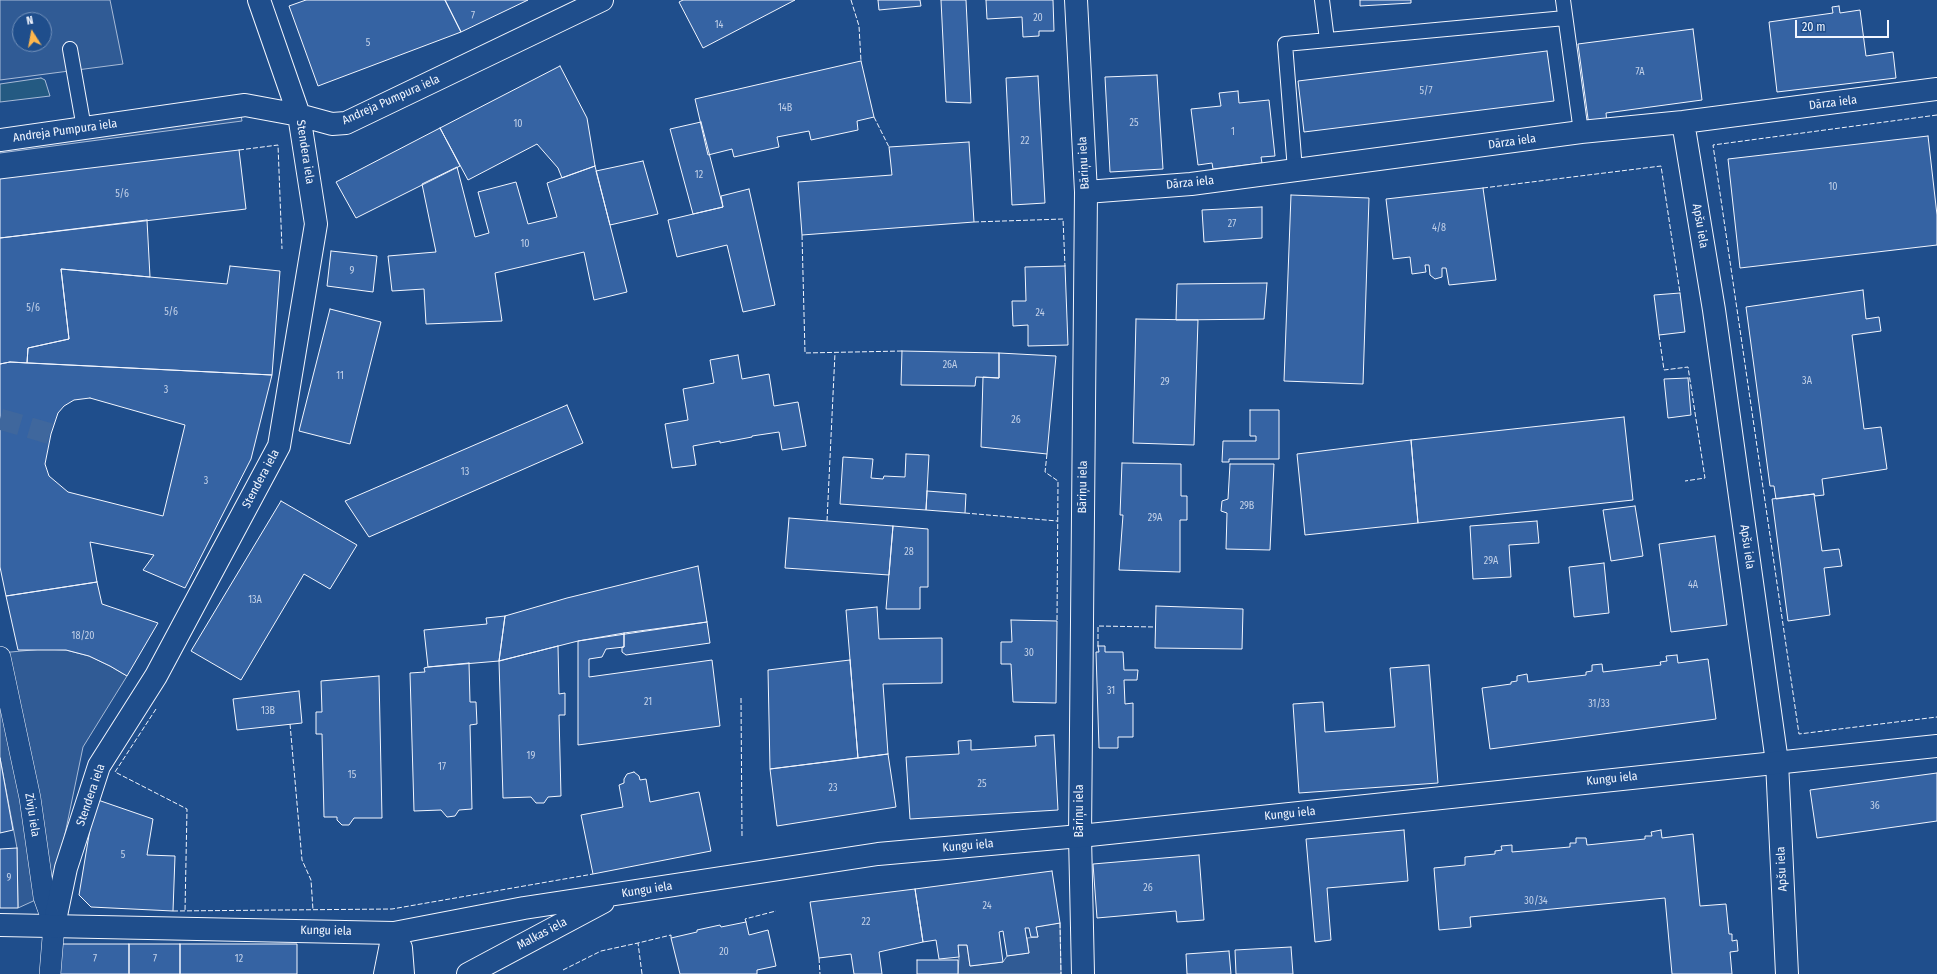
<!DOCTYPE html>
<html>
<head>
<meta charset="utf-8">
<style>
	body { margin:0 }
	#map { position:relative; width:1937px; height:974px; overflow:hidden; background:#1f4e8c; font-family:"Fira Sans Condensed",sans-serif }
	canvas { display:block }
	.north { position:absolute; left:12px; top:12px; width:40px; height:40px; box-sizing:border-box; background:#1f4e8c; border:1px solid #7391ba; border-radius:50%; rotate:349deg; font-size:11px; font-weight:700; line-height:16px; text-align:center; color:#f2f6ff }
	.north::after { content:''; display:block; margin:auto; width:14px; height:18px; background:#ffb74d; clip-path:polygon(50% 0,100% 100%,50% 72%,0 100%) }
	.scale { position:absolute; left:1795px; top:20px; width:94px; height:18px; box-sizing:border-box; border:2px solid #f2f6ff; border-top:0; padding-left:5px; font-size:12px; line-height:14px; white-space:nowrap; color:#f2f6ff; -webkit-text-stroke:3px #1f4e8c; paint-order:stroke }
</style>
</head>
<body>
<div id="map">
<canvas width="1937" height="974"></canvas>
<div class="north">N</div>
<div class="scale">20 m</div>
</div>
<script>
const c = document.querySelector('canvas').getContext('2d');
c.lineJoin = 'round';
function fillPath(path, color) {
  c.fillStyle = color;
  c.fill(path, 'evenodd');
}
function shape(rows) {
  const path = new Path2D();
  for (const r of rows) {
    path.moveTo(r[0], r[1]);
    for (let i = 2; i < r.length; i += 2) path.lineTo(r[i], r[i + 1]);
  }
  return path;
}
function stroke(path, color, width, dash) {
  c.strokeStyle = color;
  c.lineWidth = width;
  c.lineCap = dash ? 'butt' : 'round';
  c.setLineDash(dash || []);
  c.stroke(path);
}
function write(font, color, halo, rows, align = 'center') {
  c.font = font + ' "Fira Sans Condensed",sans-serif';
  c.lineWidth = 3;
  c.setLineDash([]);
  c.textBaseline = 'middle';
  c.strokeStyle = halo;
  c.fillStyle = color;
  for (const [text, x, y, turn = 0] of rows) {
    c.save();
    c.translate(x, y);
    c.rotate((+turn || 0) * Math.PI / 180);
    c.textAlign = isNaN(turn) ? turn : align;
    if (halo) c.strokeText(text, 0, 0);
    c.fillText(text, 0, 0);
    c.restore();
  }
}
const green = shape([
	[41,78,45,80,50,96,0,102,0,84,41,78]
]);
fillPath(green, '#245a82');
stroke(green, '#a8bbd7', 1);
const parking = shape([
	[0,0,110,0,123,64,0,80,0,0],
	[20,20,44,20,44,44,20,44,20,20],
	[240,109,242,121,0,153,0,142,240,109],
	[43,649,66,650,89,656,110,666,127,676,83,747,53,892,18,908,17,848,0,758,0,653,43,649],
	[1060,923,1061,974,958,974,959,957,958,945,967,945,970,966,1003,962,1007,956,1029,953,1027,938,1038,937,1036,927,1060,923]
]);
fillPath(parking, '#305b95');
stroke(parking, '#a8bbd7', 1);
const building = shape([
	[306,0,445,0,461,32,318,86,289,6,306,0],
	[445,0,528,0,461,32,445,0],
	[683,0,795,0,703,48,679,2,683,0],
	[878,0,920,0,921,6,879,10,878,0],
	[941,0,966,0,971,103,946,102,941,0],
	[986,0,1053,0,1054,31,1039,31,1039,36,1023,37,1022,17,987,19,986,0],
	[1360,0,1411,0,1411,3,1360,6,1360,0],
	[1839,6,1840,13,1860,10,1866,56,1893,52,1896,78,1777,92,1769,22,1833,13,1832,7,1839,6],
	[1693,29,1702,100,1606,113,1607,123,1589,126,1578,44,1693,29],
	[1547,51,1554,101,1304,132,1298,81,1547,51],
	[861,61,874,117,857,121,858,130,811,140,809,131,777,137,779,147,734,157,732,149,708,155,695,99,861,61],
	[560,66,587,118,595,166,562,178,558,168,537,144,468,180,440,128,560,66],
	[1157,75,1163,169,1110,172,1105,77,1157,75],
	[1038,76,1045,203,1012,205,1006,78,1038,76],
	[1238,91,1239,103,1269,100,1275,156,1261,157,1262,163,1213,169,1212,163,1198,165,1191,109,1221,106,1219,93,1238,91],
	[701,122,723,207,693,214,670,129,701,122],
	[440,128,460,166,356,218,336,182,440,128],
	[1928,136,1937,215,1937,245,1740,268,1728,159,1928,136],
	[969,142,974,222,802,235,798,182,892,175,889,147,969,142],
	[239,150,246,209,0,238,0,179,239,150],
	[643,161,658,214,610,225,596,171,643,161],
	[595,166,627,292,594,300,584,252,495,273,502,321,426,324,424,289,392,291,388,256,436,252,422,184,457,167,475,237,489,233,478,192,516,182,528,224,557,217,547,183,595,166],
	[1483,188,1496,280,1449,285,1446,268,1442,268,1442,277,1435,279,1430,275,1429,265,1425,265,1426,272,1412,274,1410,257,1393,259,1386,199,1483,188],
	[749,189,775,305,743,312,727,245,677,257,668,220,723,207,721,196,749,189],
	[1291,195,1369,198,1363,384,1284,381,1291,195],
	[1262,207,1262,238,1204,242,1202,210,1262,207],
	[147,220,150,277,61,269,69,339,28,348,27,363,10,362,0,364,0,238,147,220],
	[331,251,377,256,373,292,327,286,331,251],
	[230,266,280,271,272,375,27,363,28,348,69,339,61,269,227,284,230,266],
	[1065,266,1068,345,1028,346,1028,325,1013,326,1012,301,1026,301,1025,267,1065,266],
	[1267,283,1264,319,1176,320,1177,284,1267,283],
	[1863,290,1866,319,1879,317,1881,331,1852,335,1864,429,1881,427,1887,469,1822,479,1824,495,1815,496,1814,494,1776,499,1774,486,1770,486,1746,307,1863,290],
	[1680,293,1685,332,1659,335,1654,295,1680,293],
	[330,309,381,322,350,444,299,431,330,309],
	[1136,319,1198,320,1194,445,1133,443,1136,319],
	[902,351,999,353,999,378,976,377,975,386,901,385,902,351],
	[999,353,1056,356,1047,454,981,447,983,377,999,378,999,353],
	[738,355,742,379,769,374,774,406,798,402,806,446,782,450,779,432,752,436,752,437,720,443,720,441,693,446,696,465,672,468,665,424,688,420,683,389,714,383,710,360,738,355],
	[10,362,272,375,251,459,185,588,143,570,154,555,90,542,97,582,6,596,0,567,0,364,10,362],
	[90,398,185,425,163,516,68,492,49,476,45,464,51,434,58,413,64,406,74,400,90,398],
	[1688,378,1691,415,1668,418,1664,379,1688,378],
	[567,405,583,443,369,537,345,501,567,405],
	[1250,410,1279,410,1279,459,1229,459,1229,462,1222,462,1223,441,1256,441,1256,436,1250,436,1250,410],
	[1624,417,1633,500,1418,523,1411,440,1624,417],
	[1411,440,1418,523,1305,535,1297,454,1411,440],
	[906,454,929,455,926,510,840,504,843,457,873,459,871,478,883,479,884,476,905,477,906,454],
	[1122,463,1181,464,1181,496,1187,496,1187,520,1180,520,1180,572,1119,570,1123,515,1120,515,1122,463],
	[1230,464,1274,464,1270,550,1226,549,1227,513,1221,511,1222,501,1228,499,1230,464],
	[927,491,966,494,965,513,926,510,927,491],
	[1814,494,1822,551,1839,549,1842,566,1824,568,1830,615,1788,621,1772,499,1814,494],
	[281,501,357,545,330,589,304,574,241,680,191,651,281,501],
	[1635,506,1643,556,1611,561,1603,510,1635,506],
	[789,518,893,526,889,575,785,568,789,518],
	[1537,521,1539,543,1509,545,1511,577,1473,579,1470,526,1537,521],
	[893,526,928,529,928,587,920,587,920,609,886,609,893,526],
	[1715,536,1727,625,1671,632,1659,544,1715,536],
	[1604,563,1609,613,1574,617,1569,567,1604,563],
	[698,566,707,622,578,641,499,661,505,616,567,598,698,566],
	[97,582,102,604,158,623,127,676,110,666,89,656,66,650,18,650,6,596,97,582],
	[1156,606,1243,609,1242,649,1155,648,1156,606],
	[877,607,879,639,942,638,942,683,883,684,888,754,858,758,846,610,877,607],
	[505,616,499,661,428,667,424,630,487,624,486,618,505,616],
	[1011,620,1057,621,1056,703,1013,702,1011,664,1001,664,1001,642,1012,642,1011,620],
	[707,622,710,643,626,655,622,652,622,647,624,647,624,633,707,622],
	[624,633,624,647,606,649,602,657,589,659,589,677,712,660,720,726,578,745,578,641,624,633],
	[558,646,559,694,565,693,565,715,559,715,561,796,548,797,544,803,536,803,531,797,503,798,499,661,558,646],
	[1098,646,1105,646,1105,652,1123,652,1124,670,1138,670,1137,680,1124,680,1125,704,1133,703,1133,737,1118,737,1118,748,1099,748,1096,652,1099,652,1098,646],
	[1677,655,1678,663,1708,659,1716,719,1490,749,1482,688,1511,684,1511,682,1517,681,1517,676,1527,674,1528,682,1586,675,1586,672,1592,671,1592,665,1602,664,1603,672,1661,665,1660,662,1667,661,1666,656,1677,655],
	[850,660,858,758,770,769,768,670,850,660],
	[469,663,470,702,476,702,477,724,470,725,472,809,459,810,455,816,447,817,441,810,414,811,410,673,425,672,424,668,428,667,469,663],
	[1429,665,1438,783,1299,793,1293,704,1323,702,1325,732,1395,727,1390,668,1429,665],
	[379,676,382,818,354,818,349,825,342,825,337,820,337,817,324,817,322,734,316,734,316,712,322,712,321,681,379,676],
	[299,691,302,723,237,730,233,699,299,691],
	[1054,735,1058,810,910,819,906,757,959,754,958,741,971,740,971,750,1036,746,1035,736,1054,735],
	[888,754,896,807,777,826,770,769,888,754],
	[0,758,13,830,0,833,0,758],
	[634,772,639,776,640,780,646,779,650,802,699,792,711,851,593,874,581,815,623,807,619,785,624,783,624,779,627,774,634,772],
	[1937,773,1937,821,1817,838,1810,790,1937,773],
	[95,799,153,819,147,855,175,856,173,911,91,907,79,895,95,799],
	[1404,830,1408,881,1327,888,1331,940,1315,942,1306,839,1404,830],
	[1661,830,1662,838,1693,834,1700,906,1726,904,1729,934,1732,934,1732,941,1737,940,1738,951,1730,952,1732,974,1672,974,1665,898,1470,917,1471,927,1439,930,1434,868,1465,865,1465,857,1495,854,1495,851,1502,850,1501,846,1512,845,1512,852,1570,847,1570,843,1576,843,1576,838,1586,838,1587,845,1645,839,1645,836,1652,836,1651,832,1661,830],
	[17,848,18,908,0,908,0,849,17,848],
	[1199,855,1204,920,1177,922,1176,911,1097,918,1093,864,1199,855],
	[1052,871,1060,923,1036,927,1038,937,1031,937,1029,928,1025,928,1029,953,1007,956,1003,931,999,932,1003,962,970,966,967,945,958,945,959,957,939,959,936,940,923,942,915,889,1052,871],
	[915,889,923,942,879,952,882,974,854,974,851,954,819,958,810,902,915,889],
	[746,922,749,935,768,930,776,966,757,970,757,974,680,974,671,938,697,932,697,930,720,925,721,927,746,922],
	[60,944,129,944,129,974,60,974,60,944],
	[129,944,180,944,180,974,129,974,129,944],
	[180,944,297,944,297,974,180,974,180,944],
	[1291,947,1293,974,1236,974,1235,950,1291,947],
	[1229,951,1231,974,1187,974,1186,954,1229,951],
	[917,960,958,960,958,974,917,974,917,960]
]);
fillPath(building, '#3563a3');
stroke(building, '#f2f6ff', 1);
stroke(shape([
	[0,419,51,434]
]), '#3f679d', 21, [21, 10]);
const service = shape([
	[1322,0,1327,40],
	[1563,0,1581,132],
	[70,49,84,128],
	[1295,170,1285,44,1565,18]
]);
const pedestrian = shape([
	[0,657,30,798,44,897,54,925,50,974]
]);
const minor = shape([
	[1076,0,1086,192,1080,836,1083,974],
	[1683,122,1714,310,1777,762,1787,974],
	[0,140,245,105,299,115,332,124,346,123,602,0],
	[1086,192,1191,184,1581,132,1683,122,1937,89],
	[54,925,66,868,99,766,156,676,279,446,316,224,299,115,259,0]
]);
const tertiary = shape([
	[0,925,394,933,524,908,878,854,1080,836,1937,746],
	[394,933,401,948,403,974],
	[385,974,393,934],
	[468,974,603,902]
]);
stroke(service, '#f2f6ff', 16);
stroke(pedestrian, '#f2f6ff', 22);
stroke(minor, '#f2f6ff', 24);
stroke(tertiary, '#f2f6ff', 24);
stroke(service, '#1f4e8c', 14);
stroke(pedestrian, '#1f4e8c', 21);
stroke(minor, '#1f4e8c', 22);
stroke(tertiary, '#1f4e8c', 22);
stroke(shape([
	[851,0,859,26,861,61],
	[1937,115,1713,145,1799,734,1937,717],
	[874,117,889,147],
	[239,150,278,145,282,249],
	[1483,188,1661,166,1680,293],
	[974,222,1063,219,1065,266],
	[802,235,805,353,902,351],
	[1659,335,1664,370,1688,367,1705,478,1685,481],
	[1047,454,1045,472,1058,481,1057,621],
	[965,513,1057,521],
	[827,521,835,353],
	[1098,646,1098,626,1155,627],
	[741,698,742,837],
	[156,709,115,772,187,809,185,911],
	[290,724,302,860,311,880,313,910],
	[173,911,392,909,593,874],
	[746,922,745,919,776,911],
	[1060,923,1061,974],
	[819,958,820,974],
	[563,970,601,951,638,943],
	[642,974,638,943,671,935,671,938]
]), '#f2f6ff', 1, [5, 2]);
write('10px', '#c3d1e8', null, [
	["7",473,16],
	["20",1038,18],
	["14",719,25],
	["5",368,43],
	["7A",1640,72],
	["5/7",1426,91],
	["14B",785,108],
	["25",1134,123],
	["10",518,124],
	["1",1233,132],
	["22",1025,141],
	["12",699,175],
	["10",1833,187],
	["5/6",122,194],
	["27",1232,224],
	["4/8",1439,228],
	["10",525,244],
	["9",352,271],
	["5/6",33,308],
	["5/6",171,312],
	["24",1040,313],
	["26A",950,365],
	["11",340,376],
	["3A",1807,381],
	["29",1165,382],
	["3",166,390],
	["26",1016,420],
	["13",465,472],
	["3",206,481],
	["29B",1247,506],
	["29A",1155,518],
	["28",909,552],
	["29A",1491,561],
	["4A",1693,585],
	["13A",255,600],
	["18/20",83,636],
	["30",1029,653],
	["31",1111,691],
	["21",648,702],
	["31/33",1599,704],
	["13B",268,711],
	["19",531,756],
	["17",442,767],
	["15",352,775],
	["25",982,784],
	["23",833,788],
	["36",1875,806],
	["5",123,855],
	["9",9,878],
	["26",1148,888],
	["30/34",1536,901],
	["24",987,906],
	["22",866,922],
	["20",724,952],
	["7",95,959],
	["7",155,959],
	["12",239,959]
]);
write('12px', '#f2f6ff', '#1f4e8c', [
	["Andreja Pumpura iela",391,100,-24],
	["Dārza iela",1833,103,-7],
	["Andreja Pumpura iela",65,131,-8],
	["Dārza iela",1512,142,-8],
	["Stendera iela",305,152,81],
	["Bāriņu iela",1084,163,-93],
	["Dārza iela",1190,183,-6],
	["Apšu iela",1700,226,80],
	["Stendera iela",261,479,-62],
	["Bāriņu iela",1083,487,-89],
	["Apšu iela",1747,547,82],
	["Kungu iela",1612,779,-6],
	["Stendera iela",91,795,-71],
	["Bāriņu iela",1080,811,-90],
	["Kungu iela",1290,814,-6],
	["Zivju iela",32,815,81],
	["Kungu iela",968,846,-5],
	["Apšu iela",1782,869,-93],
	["Kungu iela",647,890,-9],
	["Kungu iela",326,931,1],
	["Malkas iela",542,934,-28]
]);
</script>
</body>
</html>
